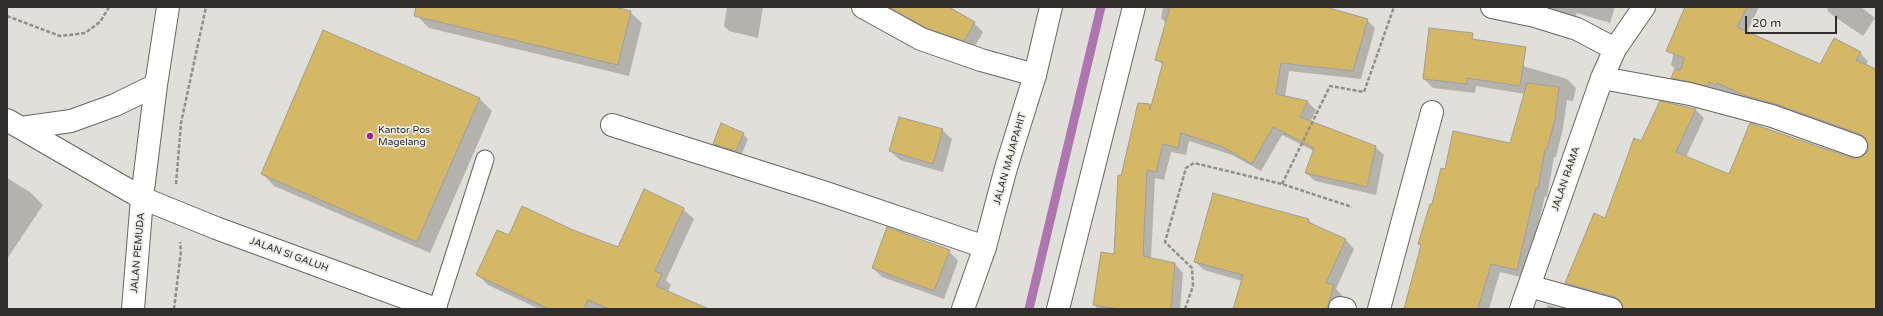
<!DOCTYPE html>
<html>
<head>
<meta charset="utf-8">
<style>
	body { margin:0 }
	#map { position:relative; width:1883px; height:316px; overflow:hidden; background:#e1dfd9; font-family:"Varela Round",sans-serif }
	canvas { display:block }
	.frame { position:absolute; inset:0; border:8px solid #2f2e2c; pointer-events:none }
	.scale { position:absolute; left:1745px; top:16px; width:92px; height:18px; box-sizing:border-box; border:2px solid #2f2e2c; border-top:0; padding-left:5px; font-size:12px; line-height:14px; white-space:nowrap; color:#2f2e2c; -webkit-text-stroke:3px #eeece6; paint-order:stroke }
</style>
</head>
<body>
<div id="map">
<canvas width="1883" height="316"></canvas>
<div class="frame"></div>
<div class="scale">20 m</div>
</div>
<script>
const c = document.querySelector('canvas').getContext('2d');
c.lineJoin = 'round';
function fillPath(path, color) {
  c.fillStyle = color;
  c.fill(path, 'evenodd');
}
function shape(rows) {
  const path = new Path2D();
  for (const r of rows) {
    path.moveTo(r[0], r[1]);
    for (let i = 2; i < r.length; i += 2) path.lineTo(r[i], r[i + 1]);
  }
  return path;
}
function stroke(path, color, width, dash) {
  c.strokeStyle = color;
  c.lineWidth = width;
  c.lineCap = dash ? 'butt' : 'round';
  c.setLineDash(dash || []);
  c.stroke(path);
}
function write(font, color, halo, rows, align = 'center') {
  c.font = font + ' "Varela Round",sans-serif';
  c.lineWidth = 3.5;
  c.setLineDash([]);
  c.textBaseline = 'middle';
  c.strokeStyle = halo;
  c.fillStyle = color;
  for (const [text, x, y, turn = 0] of rows) {
    c.save();
    c.translate(x, y);
    c.rotate((+turn || 0) * Math.PI / 180);
    c.textAlign = isNaN(turn) ? turn : align;
    if (halo) c.strokeText(text, 0, 0);
    c.fillText(text, 0, 0);
    c.restore();
  }
}
fillPath(shape([
	[419,7,610,7,630,12,642,23,629,76,429,28,417,16],
	[727,7,763,7,758,38,729,31,724,26],
	[918,7,947,7,974,23,983,32,973,49,921,28,911,19],
	[1163,7,1319,7,1367,20,1375,28,1361,79,1289,71,1285,97,1308,102,1316,110,1310,122,1375,147,1384,155,1376,195,1315,181,1306,173,1314,151,1282,135,1261,171,1232,155,1189,141,1186,155,1171,152,1164,180,1155,178,1151,259,1175,264,1183,273,1180,309,1098,309,1094,305,1115,255,1122,177,1139,104,1150,105,1152,107,1163,65,1156,59,1166,23,1161,18],
	[1526,7,1615,7,1610,23,1577,13,1574,21],
	[1705,7,1759,7,1747,32,1820,65,1860,53,1868,61,1866,65,1876,70,1876,309,1624,309,1624,305,1575,291,1566,283,1606,219,1660,102,1696,110,1704,118,1686,157,1729,175,1852,159,1859,159,1865,156,1869,151,1869,142,1786,112,1755,104,1725,91,1724,93,1717,90,1716,94,1680,86,1672,78,1676,70,1671,65,1678,33],
	[1828,7,1861,7,1875,18,1863,36,1832,15,1827,10],
	[1429,38,1567,79,1576,88,1573,101,1567,100,1563,128,1556,157,1554,157,1547,197,1545,196,1525,278,1500,272,1489,309,1405,309,1422,246,1419,244,1446,170,1511,144,1525,94,1476,86,1475,93,1433,88,1424,79],
	[479,98,492,111,430,253,274,186,262,173],
	[942,130,952,139,943,172,900,160,890,151],
	[743,134,748,139,741,156,719,149,714,144],
	[7,178,30,192,43,205,7,259],
	[683,209,694,219,666,280,671,285,668,292,707,309,539,309,488,285,478,275,509,237,573,230,618,248],
	[1308,220,1315,226,1346,240,1354,249,1336,289,1342,295,1338,309,1234,309,1242,281,1204,270,1195,262],
	[949,251,958,261,944,299,882,277,873,268],
	[1548,305,1561,309,1546,309]
]), '#0003');
stroke(shape([
	[1029,309,1101,7]
]), '#af75b0', 9);
const building = shape([
	[416,7,615,7,631,11,618,65,414,16,416,7],
	[889,7,949,7,975,22,964,41,926,28,889,7],
	[1170,7,1326,7,1368,19,1353,71,1281,63,1276,94,1308,101,1300,117,1376,146,1367,187,1305,173,1314,148,1273,127,1252,164,1223,147,1181,133,1178,148,1163,144,1156,172,1147,170,1143,256,1175,263,1171,309,1119,309,1093,305,1101,252,1114,254,1118,175,1121,176,1138,103,1150,104,1150,110,1163,62,1155,60,1170,7],
	[1685,7,1747,7,1737,27,1820,64,1834,38,1861,52,1856,60,1876,69,1876,309,1623,309,1620,301,1615,297,1565,283,1594,213,1605,218,1634,138,1641,141,1660,101,1696,109,1676,152,1729,174,1750,123,1852,158,1859,158,1864,155,1868,151,1868,143,1865,138,1860,134,1776,104,1746,96,1717,83,1716,85,1709,82,1707,86,1671,78,1675,69,1681,70,1684,58,1666,51,1685,7],
	[1429,28,1473,33,1472,39,1526,47,1520,86,1467,78,1467,84,1423,79,1429,28],
	[323,30,480,98,417,242,261,174,323,30],
	[1527,83,1559,87,1555,119,1547,149,1545,149,1538,189,1536,188,1517,270,1491,264,1478,309,1404,309,1421,245,1418,244,1430,204,1432,204,1441,168,1445,169,1453,131,1510,143,1527,83],
	[899,117,943,129,933,164,889,151,899,117],
	[721,123,744,133,736,151,713,144,721,123],
	[644,189,684,208,655,271,662,274,656,286,709,309,609,309,588,300,584,309,549,309,476,275,497,230,509,235,522,206,573,230,618,247,644,189],
	[1213,193,1309,219,1308,222,1346,239,1326,283,1334,285,1327,309,1233,309,1243,275,1194,262,1213,193],
	[887,227,950,250,934,291,872,268,887,227]
]);
fillPath(building, '#d4b866');
stroke(building, '#9f9d97', 1);
const lane = shape([
	[437,309,485,159]
]);
const street = shape([
	[863,7,921,39,981,60,1035,75],
	[1492,7,1535,16,1577,29,1615,49],
	[1602,78,1690,94,1772,116,1856,146],
	[612,125,826,193,985,247],
	[1529,286,1611,309],
	[1340,308,1345,309],
	[1058,309,1134,7],
	[1379,309,1432,112],
	[1521,309,1602,78,1615,49,1644,7]
]);
const secondary = shape([
	[7,120,142,198,216,228,436,309],
	[21,128,71,121,115,105,156,85],
	[133,309,142,198,156,85,168,7],
	[963,309,985,247,1006,168,1035,75,1051,7]
]);
stroke(lane, '#686661', 19);
stroke(street, '#686661', 24);
stroke(secondary, '#686661', 24);
stroke(shape([
	[7,16,60,36,85,33,100,22,109,7],
	[176,184,181,123,206,7],
	[1282,184,1330,86,1364,92,1394,7],
	[174,309,181,251,180,242],
	[1185,309,1193,286,1192,268,1165,242,1186,168,1194,163,1282,184,1352,207]
]), '#918f8b', 2.5, [4, 2]);
stroke(lane, '#fff', 17);
stroke(street, '#fff', 22);
stroke(secondary, '#fff', 22);
for (const [x, y, r, color] of [
	[370,136,4,"#8d2b92"]
]) {
  const dot = new Path2D();
  dot.arc(x, y, r, 0, 2 * Math.PI);
  c.fillStyle = color;
  c.fill(dot);
  stroke(dot, '#eeece6', 1.5);
}
write('10px', '#2f2e2c', '#eeece6', [
	["Kantor Pos",378,130],
	["Magelang",378,142]
], 'left');
write('10px', '#2f2e2c', '#eeece6', [
	["JALAN MAJAPAHIT",1010,159,-74],
	["JALAN RAMA",1566,179,-71],
	["JALAN PEMUDA",138,253,-85],
	["JALAN SI GALUH",289,255,20]
]);
</script>
</body>
</html>
